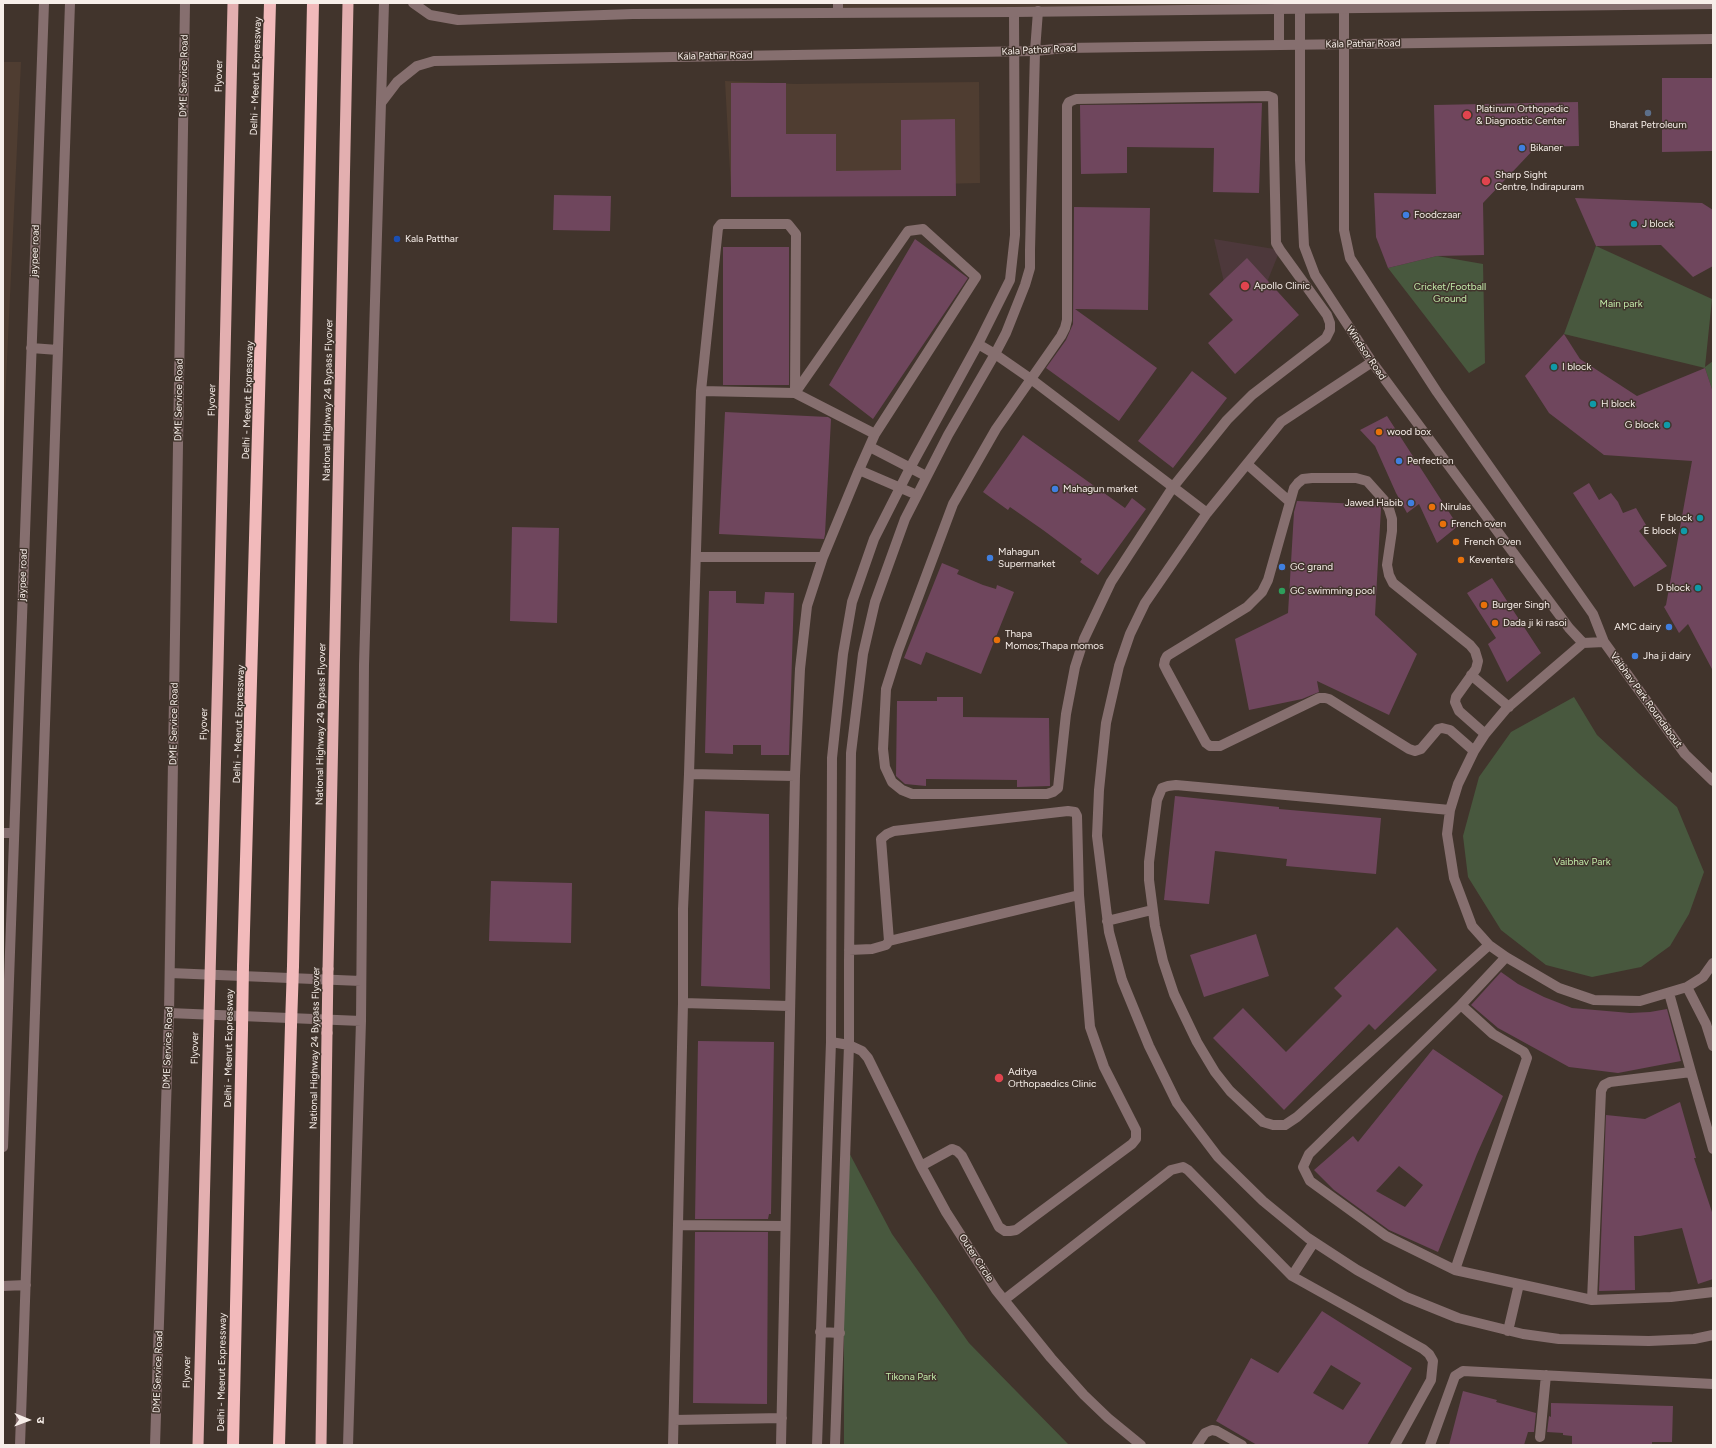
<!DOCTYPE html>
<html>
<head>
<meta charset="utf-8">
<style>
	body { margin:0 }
	#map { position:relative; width:1716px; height:1448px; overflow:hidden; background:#41342c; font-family:Figtree,"Noto Sans Devanagari",sans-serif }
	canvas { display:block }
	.frame { position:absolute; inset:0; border:4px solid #f7eee9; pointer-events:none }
	.north { position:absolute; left:8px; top:1400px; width:40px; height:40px; -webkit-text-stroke:3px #41342c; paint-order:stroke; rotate:91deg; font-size:11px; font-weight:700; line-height:16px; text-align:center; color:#f7eee9 }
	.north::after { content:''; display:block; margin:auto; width:14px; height:18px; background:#f7eee9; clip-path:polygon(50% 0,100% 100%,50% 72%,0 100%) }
</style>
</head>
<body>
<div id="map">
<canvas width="1716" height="1448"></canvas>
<div class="frame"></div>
<div class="north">उ</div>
</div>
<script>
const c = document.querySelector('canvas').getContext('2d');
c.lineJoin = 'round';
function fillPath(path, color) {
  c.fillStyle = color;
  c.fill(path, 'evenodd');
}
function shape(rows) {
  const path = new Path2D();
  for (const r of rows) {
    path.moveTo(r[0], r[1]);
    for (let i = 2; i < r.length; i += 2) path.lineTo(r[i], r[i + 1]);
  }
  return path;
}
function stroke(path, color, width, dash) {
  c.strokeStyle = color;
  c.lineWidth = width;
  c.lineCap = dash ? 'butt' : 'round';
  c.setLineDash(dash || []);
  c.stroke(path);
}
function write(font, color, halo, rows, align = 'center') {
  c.font = font + ' Figtree,sans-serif';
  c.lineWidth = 3;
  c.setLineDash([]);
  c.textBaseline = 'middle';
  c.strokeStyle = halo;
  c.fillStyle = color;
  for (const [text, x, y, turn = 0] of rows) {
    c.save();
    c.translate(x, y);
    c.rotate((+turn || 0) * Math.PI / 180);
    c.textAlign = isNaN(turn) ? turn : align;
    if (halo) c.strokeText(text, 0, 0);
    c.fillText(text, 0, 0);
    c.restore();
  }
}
fillPath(shape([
	[838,3,1261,3,1261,8,838,12],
	[3,62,21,62,3,445],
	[725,81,795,84,979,82,980,183,731,189]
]), '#4f3d31');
fillPath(shape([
	[1214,239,1280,250,1261,297,1235,330]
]), '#4d383b');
fillPath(shape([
	[1596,246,1712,299,1705,367,1713,361,1713,392,1705,368,1564,334],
	[1437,256,1483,264,1485,363,1469,373,1388,268],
	[1574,697,1597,735,1638,773,1677,807,1704,872,1689,914,1670,946,1641,967,1592,977,1546,965,1501,930,1468,877,1463,836,1479,777,1511,732],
	[844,1143,892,1234,969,1343,1069,1445,844,1445]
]), '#48583e');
fillPath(shape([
	[1662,78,1713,78,1713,151,1662,152],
	[731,83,786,83,786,134,836,134,836,171,901,170,901,120,955,119,956,196,731,197],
	[1578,102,1579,146,1536,147,1483,203,1484,255,1437,256,1388,268,1376,237,1374,193,1436,194,1434,105],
	[1262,103,1259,193,1213,192,1214,148,1127,147,1127,173,1081,174,1080,105],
	[554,195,611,196,610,231,553,230],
	[1575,198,1702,203,1713,210,1713,266,1693,277,1661,245,1596,246],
	[1074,207,1150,208,1148,310,1075,309,1157,368,1119,421,1046,368,1066,340,1073,324],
	[915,239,968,278,873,419,829,385],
	[723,247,789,247,789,385,723,385],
	[1247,258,1299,315,1235,374,1208,343,1233,320,1209,294],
	[1564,334,1580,359,1637,396,1705,368,1713,392,1713,671,1688,624,1679,633,1664,607,1666,605,1692,461,1604,455,1549,413,1525,376],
	[1192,371,1227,398,1173,468,1138,441],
	[725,412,828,417,831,419,825,534,824,539,719,534],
	[1387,416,1458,526,1437,543,1419,504,1407,513,1396,493,1375,446,1360,430],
	[1023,435,1125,508,1132,498,1146,509,1098,575,1080,562,1082,559,1043,530,1010,507,1008,510,983,492],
	[1589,483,1599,500,1611,493,1618,502,1623,513,1636,508,1646,525,1639,531,1667,566,1634,587,1573,493],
	[1297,501,1379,505,1381,508,1375,615,1417,654,1389,715,1317,681,1319,692,1302,699,1249,710,1235,639,1288,613,1294,512],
	[512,527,559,528,557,623,510,621],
	[942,563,959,570,957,574,983,585,996,589,997,585,1014,592,981,674,926,652,921,665,904,658],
	[1492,578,1541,653,1507,682,1488,644,1496,638,1467,593],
	[709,591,736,591,736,603,764,604,765,592,794,593,789,755,761,755,761,745,733,745,733,754,705,753],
	[937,697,963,697,963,717,1049,718,1050,786,1017,787,1017,780,926,779,926,786,905,784,896,776,897,701,937,701],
	[1175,796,1279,807,1279,809,1381,818,1376,874,1286,866,1287,859,1215,851,1209,904,1164,900],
	[705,811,769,814,770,989,701,986],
	[491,881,572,883,571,943,489,941],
	[1397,927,1437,970,1375,1030,1369,1024,1284,1110,1213,1038,1243,1008,1286,1052,1342,996,1334,988],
	[1256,934,1269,976,1204,997,1190,955],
	[1501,972,1518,984,1544,997,1572,1008,1630,1013,1650,1012,1667,1009,1681,1061,1618,1073,1569,1067,1498,1028,1471,1005],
	[698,1041,774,1042,771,1214,769,1214,768,1219,695,1219],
	[1433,1049,1503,1096,1477,1154,1438,1252,1389,1230,1334,1190,1314,1170,1353,1136,1358,1142],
	[1399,1166,1423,1185,1405,1207,1376,1191],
	[1680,1102,1696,1158,1694,1158,1713,1215,1713,1279,1698,1284,1682,1228,1640,1236,1634,1236,1635,1290,1599,1291,1606,1115,1645,1119],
	[695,1232,768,1232,767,1404,693,1403],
	[1322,1311,1412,1368,1367,1445,1257,1445,1216,1421,1251,1358,1278,1373],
	[1331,1365,1361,1383,1343,1410,1313,1393],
	[1463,1391,1497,1400,1496,1402,1536,1413,1534,1432,1528,1432,1524,1445,1449,1445],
	[1551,1403,1673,1406,1672,1442,1652,1442,1652,1445,1572,1445,1572,1436,1563,1435,1563,1433,1547,1432,1549,1416,1551,1417]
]), '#6f465d');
stroke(shape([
	[838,3,838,12],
	[1300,8,1300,160,1304,246,1315,275,1372,362,1569,628,1583,643],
	[1344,8,1344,230,1350,258,1437,392,1593,614,1604,642,1685,754,1713,781],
	[1279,45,1279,3],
	[978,344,995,354,1031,379,1061,336,1065,328,1067,320,1067,106,1069,102,1076,99,1268,96,1273,98,1276,243,1280,250,1327,315,1330,323,1330,330,1326,338,1252,395,1227,420,1173,487,1111,582,1084,639,1075,667,1066,714,1058,788,1053,792,1047,794,912,794,902,790,892,782,885,767,883,749,886,689,898,651,953,504,996,429,1031,379,1173,487,1207,513],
	[1372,362,1281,422,1207,513,1145,603,1130,634,1119,666,1106,723,1099,790,1097,836,1109,932,1122,980,1149,1046,1177,1103,1218,1157,1263,1201,1308,1238,1357,1270,1406,1297,1458,1318,1523,1334,1559,1339,1649,1341,1694,1339,1713,1335],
	[701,391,795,393,875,434],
	[870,447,926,476],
	[1247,464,1290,502],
	[859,470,917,495],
	[696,557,823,557],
	[1604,642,1583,643,1506,709,1485,734,1474,751,1458,784,1450,810,1447,834,1454,878,1472,926,1489,945,1506,957,1559,988,1594,1000,1640,1001,1687,987,1703,977,1713,963],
	[1471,675,1509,707],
	[1474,751,1450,730,1442,728,1438,729,1421,749,1415,751,1409,749,1329,699,1325,698,1319,698,1220,746,1210,746,1206,743,1167,671,1164,665,1165,660,1167,656,1247,607,1262,592,1268,580,1294,488,1298,483,1303,479,1312,478,1356,478,1367,481,1384,500,1389,509,1392,519,1392,531,1387,565,1389,575,1393,583,1470,645,1475,651,1478,661,1476,669,1456,697,1455,702,1459,711,1485,734],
	[689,774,795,776],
	[1450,810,1176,785,1168,786,1162,788,1157,800,1149,862,1149,880,1155,926,1163,961,1174,994,1197,1042,1215,1072,1230,1091,1263,1122,1273,1125,1285,1125,1297,1117,1489,945],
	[1107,921,1152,910],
	[889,941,1079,895],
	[849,950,872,949,886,945,889,941,881,839,887,834,894,831,1068,811,1075,812,1077,816,1079,895,1090,1027,1104,1067,1136,1130,1136,1139,1132,1144,1016,1230,1010,1231,1005,1231,999,1227,962,1156,957,1151,952,1149,921,1166],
	[1506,957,1461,1005,1309,1154,1303,1167,1310,1181,1386,1236,1455,1270,1592,1300,1671,1297,1713,1292],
	[1687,987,1706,1024,1713,1046],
	[683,1003,789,1006],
	[831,1042,849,1045,862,1051,868,1058,921,1166,946,1212,996,1290,1051,1358,1084,1395,1108,1418,1141,1445],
	[1691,1072,1713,1149],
	[678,1225,784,1226],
	[1455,1270,1527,1058,1524,1052,1493,1034,1461,1005],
	[1292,1276,1314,1242],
	[1004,1300,1171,1170,1183,1167,1188,1170,1292,1276,1423,1349,1429,1354,1433,1361,1431,1380,1395,1445],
	[1592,1300,1601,1091,1604,1085,1610,1082,1691,1072,1669,993],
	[1508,1331,1519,1284],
	[820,1332,840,1333],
	[674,1420,782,1418],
	[1540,1437,1546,1375],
	[673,1445,683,1003,683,909,689,774,701,391,718,228,721,224,788,224,796,234,795,393],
	[781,1445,795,776,800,669,807,606,823,557,859,470,875,434,976,277,923,229,908,231,795,393],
	[817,1445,831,1042,832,758,843,654,852,602,874,539,910,468,978,344,1010,280,1015,235,1014,12],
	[835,1445,849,1045,849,962,851,753,863,654,875,602,905,519,948,435,995,354,1006,333,1025,285,1030,268,1030,250,1035,51,1038,11],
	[1197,1445,1205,1433,1212,1430,1217,1431,1242,1445],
	[1430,1445,1455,1376,1463,1371,1713,1384]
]), '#866f6f', 10);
stroke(shape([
	[413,3,430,15,458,20,633,14,1014,12,1713,4],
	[381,103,397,82,417,66,434,61,1035,51,1065,48,1713,39],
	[31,348,58,350],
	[3,833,14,833],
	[170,973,361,981],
	[169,1013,361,1021],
	[3,1147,44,3],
	[3,1286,26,1285],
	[20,1445,70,3],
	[155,1445,169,1013,185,3],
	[348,1445,361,1021,364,665,384,3]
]), '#866f6f', 10);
stroke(shape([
	[328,969,348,3],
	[321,1445,327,1033]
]), '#e3afb0', 11);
stroke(shape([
	[243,966,270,3],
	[293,966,313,3],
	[233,1445,242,1029],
	[279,1445,291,1025]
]), '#f2babb', 12);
stroke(shape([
	[327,1033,328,969],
	[198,1445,218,665,233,3]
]), '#e3afb0', 11);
stroke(shape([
	[291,1025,293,966],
	[242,1029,243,966]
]), '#f2babb', 12);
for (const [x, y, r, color] of [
	[1648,113,4,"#5c6f8a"],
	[1467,115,5,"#e0444e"],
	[1522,148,4,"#3f7fe0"],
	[1486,181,5,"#e0444e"],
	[1406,215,4,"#3f7fe0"],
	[1634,224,4,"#0f9aa8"],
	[397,239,4,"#1a4fb4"],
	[1245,286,5,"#e0444e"],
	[1554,367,4,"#0f9aa8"],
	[1593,404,4,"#0f9aa8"],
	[1667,425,4,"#0f9aa8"],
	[1379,432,4,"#e8710a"],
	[1399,461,4,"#3f7fe0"],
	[1055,489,4,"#3f7fe0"],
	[1411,503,4,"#3f7fe0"],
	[1432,507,4,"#e8710a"],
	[1700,518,4,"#0f9aa8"],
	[1443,524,4,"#e8710a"],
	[1684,531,4,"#0f9aa8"],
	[1456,542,4,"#e8710a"],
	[990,558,4,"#3f7fe0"],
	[1461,560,4,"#e8710a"],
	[1282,567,4,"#3f7fe0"],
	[1698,588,4,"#0f9aa8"],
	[1282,591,4,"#2e9e5b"],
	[1484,605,4,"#e8710a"],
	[1495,623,4,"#e8710a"],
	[1669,627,4,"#3f7fe0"],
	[997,640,4,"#e8710a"],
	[1635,656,4,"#3f7fe0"],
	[999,1078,5,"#e0444e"]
]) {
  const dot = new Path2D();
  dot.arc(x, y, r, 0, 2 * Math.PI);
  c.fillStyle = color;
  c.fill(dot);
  stroke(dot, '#41342c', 1.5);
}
write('10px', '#f7eee9', '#41342c', [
	["Kala Pathar Road",1363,44,-1],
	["Kala Pathar Road",1039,50,-3],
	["Kala Pathar Road",715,56,-1],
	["DME Service Road",184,76,-89],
	["Flyover",219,76,-89],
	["Delhi - Meerut Expressway",256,76,-88],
	["jaypee road",35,251,-88],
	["Windsor Road",1366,353,56],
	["DME Service Road",179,400,-89],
	["Flyover",212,400,-89],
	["Delhi - Meerut Expressway",248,400,-88],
	["National Highway 24 Bypass Flyover",328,400,-89],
	["jaypee road",23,575,-88],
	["Vaibhav Park Roundabout",1646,700,54],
	["DME Service Road",174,724,-89],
	["Flyover",204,724,-89],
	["Delhi - Meerut Expressway",239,724,-88],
	["National Highway 24 Bypass Flyover",321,724,-89],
	["DME Service Road",168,1048,-88],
	["Flyover",195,1048,-89],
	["Delhi - Meerut Expressway",229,1048,-89],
	["National Highway 24 Bypass Flyover",315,1048,-89],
	["Outer Circle",976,1258,57],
	["DME Service Road",158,1372,-88],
	["Flyover",187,1372,-89],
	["Delhi - Meerut Expressway",222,1372,-89]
]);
write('10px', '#f7eee9', '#41342c', [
	["Platinum Orthopedic",1476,109],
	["& Diagnostic Center",1476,121],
	["Bharat Petroleum",1648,125,"center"],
	["Bikaner",1530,148],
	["Sharp Sight",1495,175],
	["Centre, Indirapuram",1495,187],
	["Foodczaar",1414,215],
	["J block",1642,224],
	["Kala Patthar",405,239],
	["Apollo Clinic",1254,286],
	["I block",1562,367],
	["H block",1601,404],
	["G block",1659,425,"right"],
	["wood box",1387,432],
	["Perfection",1407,461],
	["Mahagun market",1063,489],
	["Jawed Habib",1403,503,"right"],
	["Nirulas",1440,507],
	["F block",1692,518,"right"],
	["French oven",1451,524],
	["E block",1676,531,"right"],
	["French Oven",1464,542],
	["Mahagun",998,552],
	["Supermarket",998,564],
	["Keventers",1469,560],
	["GC grand",1290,567],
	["D block",1690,588,"right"],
	["GC swimming pool",1290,591],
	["Burger Singh",1492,605],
	["Dada ji ki rasoi",1503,623],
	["AMC dairy",1661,627,"right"],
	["Thapa",1005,634],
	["Momos;Thapa momos",1005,646],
	["Jha ji dairy",1643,656],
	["Aditya",1008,1072],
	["Orthopaedics Clinic",1008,1084]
], 'left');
write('10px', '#c2eaa9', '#41342c', [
	["Cricket/Football",1450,287],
	["Ground",1450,299],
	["Main park",1621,304],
	["Vaibhav Park",1582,862],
	["Tikona Park",911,1377]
]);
</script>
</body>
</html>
